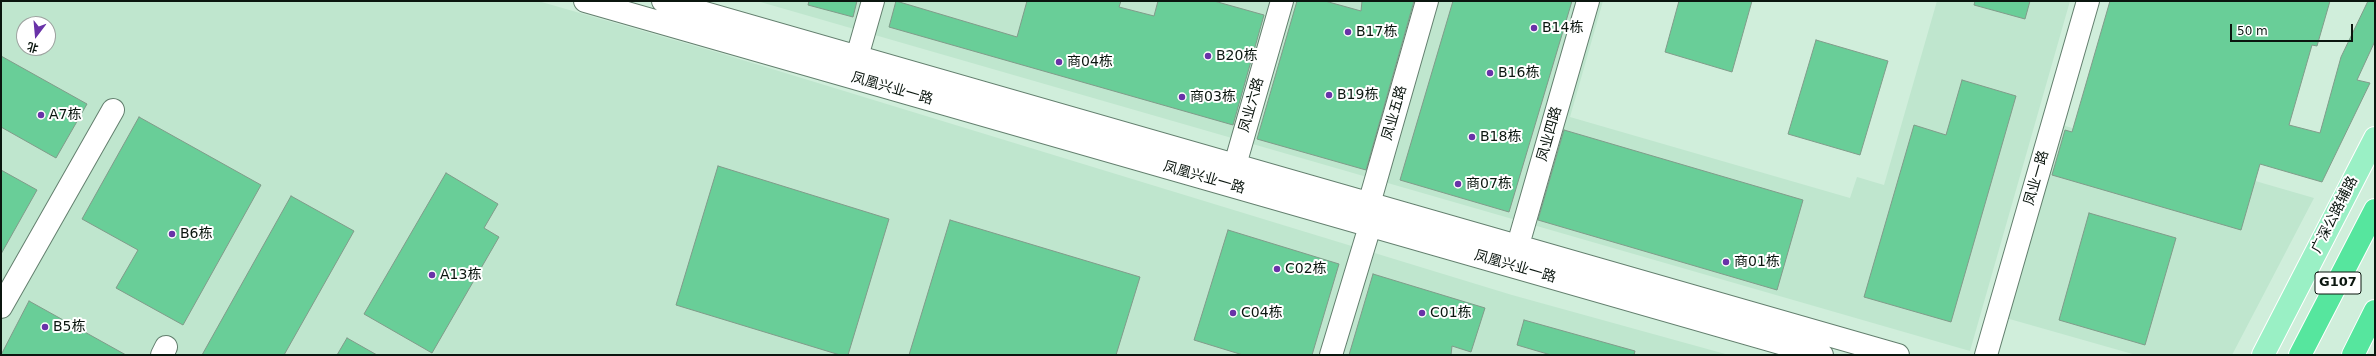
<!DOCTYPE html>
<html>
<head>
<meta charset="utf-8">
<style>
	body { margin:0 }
	#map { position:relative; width:2376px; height:356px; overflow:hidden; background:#d0eedb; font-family:"DejaVu Sans","Noto Sans SC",sans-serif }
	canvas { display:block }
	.frame { position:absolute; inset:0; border:2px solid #0b160f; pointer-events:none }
	.north { position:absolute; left:16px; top:16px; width:40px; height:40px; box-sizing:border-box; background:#fff; border:1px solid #9da29f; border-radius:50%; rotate:196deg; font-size:11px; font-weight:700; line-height:16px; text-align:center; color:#0b160f }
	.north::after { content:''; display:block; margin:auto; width:14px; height:18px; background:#6932a8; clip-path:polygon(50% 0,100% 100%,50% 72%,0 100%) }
	.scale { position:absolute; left:2230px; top:24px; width:123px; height:18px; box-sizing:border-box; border:2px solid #0b160f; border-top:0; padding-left:5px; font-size:12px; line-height:14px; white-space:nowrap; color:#0b160f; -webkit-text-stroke:3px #fff; paint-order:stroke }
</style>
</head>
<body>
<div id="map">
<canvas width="2376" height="356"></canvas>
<div class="frame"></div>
<div class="north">北</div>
<div class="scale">50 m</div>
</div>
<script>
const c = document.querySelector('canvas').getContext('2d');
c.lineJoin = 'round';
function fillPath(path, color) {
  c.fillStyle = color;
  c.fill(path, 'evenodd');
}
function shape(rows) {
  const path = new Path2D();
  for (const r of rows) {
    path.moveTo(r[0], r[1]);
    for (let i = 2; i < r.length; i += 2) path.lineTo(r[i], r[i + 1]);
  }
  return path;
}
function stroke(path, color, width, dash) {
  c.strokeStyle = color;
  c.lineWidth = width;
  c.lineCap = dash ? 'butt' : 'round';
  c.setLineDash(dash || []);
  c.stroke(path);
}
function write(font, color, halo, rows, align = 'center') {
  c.font = font + ' "DejaVu Sans","Noto Sans SC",sans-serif';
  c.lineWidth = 4;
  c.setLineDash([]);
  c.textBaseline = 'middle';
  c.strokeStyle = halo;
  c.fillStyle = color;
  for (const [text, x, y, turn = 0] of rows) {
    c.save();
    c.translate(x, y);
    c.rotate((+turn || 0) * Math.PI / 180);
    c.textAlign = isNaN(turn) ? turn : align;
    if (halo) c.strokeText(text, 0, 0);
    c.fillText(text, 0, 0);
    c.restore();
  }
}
fillPath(shape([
	[1,1,538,1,723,54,1512,295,1729,355,1,355],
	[24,24,48,24,48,48,24,48],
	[757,1,1603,1,1570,117,1850,198,1857,177,1884,185,1937,1,2070,1,1970,351],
	[2062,125,2314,198,2232,355,2136,355,2006,318]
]), '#bfe6ce');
const building = shape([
	[809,1,857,1,853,17,808,5,809,1],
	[896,1,1017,37,1027,1,1121,1,1119,7,1154,16,1158,1,1214,1,1264,15,1233,125,889,27,896,1],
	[1297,1,1325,1,1361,11,1362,1,1414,1,1366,170,1257,139,1297,1],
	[1453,1,1572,1,1509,212,1400,180,1453,1],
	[1679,1,1752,1,1732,72,1665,52,1679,1],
	[1975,1,2030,1,2025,19,1974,5,1975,1],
	[2110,1,2330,1,2317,46,2312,45,2289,125,2320,133,2341,57,2368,1,2375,1,2375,41,2357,80,2370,83,2322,182,2260,164,2241,230,2052,175,2065,130,2072,132,2110,1],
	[1816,40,1888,61,1860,155,1788,134,1816,40],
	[1,56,87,104,56,158,1,127,1,56],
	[1962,80,2016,96,1951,322,1864,297,1914,125,1946,135,1962,80],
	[139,117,261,185,183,325,116,288,138,250,82,219,139,117],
	[1564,130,1803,200,1777,290,1538,220,1564,130],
	[718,166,889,219,848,355,840,355,676,305,718,166],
	[1,170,37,190,1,254,1,170],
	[446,173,498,204,484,228,499,237,432,353,364,314,446,173],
	[291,196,354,231,284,355,202,355,291,196],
	[2089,213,2176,238,2145,345,2059,320,2089,213],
	[950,220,1140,277,1116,355,909,355,950,220],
	[1228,230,1339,264,1312,355,1243,355,1194,340,1228,230],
	[1373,274,1485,308,1471,352,1452,346,1451,355,1349,355,1373,274],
	[29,301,126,355,1,355,29,301],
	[1524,320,1635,351,1634,355,1551,355,1517,345,1524,320],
	[347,338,377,355,337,355,347,338]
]);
fillPath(building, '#69ce98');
stroke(building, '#809c8a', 1);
const minor = shape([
	[585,1,1822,355],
	[663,1,1898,355],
	[853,71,873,1],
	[1231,179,1282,1],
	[1514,259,1588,1],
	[1,307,113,110],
	[162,355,166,347],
	[1331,355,1370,226,1369,204,1427,1],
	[1986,355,2088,1]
]);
const major = shape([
	[2263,355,2375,138]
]);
const highway = shape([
	[2300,355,2375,210],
	[2353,355,2375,311]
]);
stroke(minor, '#637f6e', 24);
stroke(major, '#fff', 24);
stroke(highway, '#fff', 24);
stroke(minor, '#fff', 22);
stroke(major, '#9af0c5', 22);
stroke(highway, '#56e69e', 22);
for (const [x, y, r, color] of [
	[1534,28,4,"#6932a8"],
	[1348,32,4,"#6932a8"],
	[1208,56,4,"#6932a8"],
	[1059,62,4,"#6932a8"],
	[1490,73,4,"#6932a8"],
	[1329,95,4,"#6932a8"],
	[1182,97,4,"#6932a8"],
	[41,115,4,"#6932a8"],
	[1472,137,4,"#6932a8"],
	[1458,184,4,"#6932a8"],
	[172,234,4,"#6932a8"],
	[1726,262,4,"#6932a8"],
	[1277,269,4,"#6932a8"],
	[432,275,4,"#6932a8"],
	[1233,313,4,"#6932a8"],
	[1422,313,4,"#6932a8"],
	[45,327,4,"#6932a8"]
]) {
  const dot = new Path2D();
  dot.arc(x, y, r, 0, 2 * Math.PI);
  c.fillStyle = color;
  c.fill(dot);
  stroke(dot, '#fff', 1.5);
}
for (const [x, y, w] of [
	[2338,283,46]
]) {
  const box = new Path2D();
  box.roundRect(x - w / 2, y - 11, w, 22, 3);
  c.fillStyle = '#fff';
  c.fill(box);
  stroke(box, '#0b160f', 1);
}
write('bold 13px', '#0b160f', null, [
	["G107",2338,283]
]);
write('14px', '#0b160f', '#fff', [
	["B14栋",1542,28],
	["B17栋",1356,32],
	["B20栋",1216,56],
	["商04栋",1067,62],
	["B16栋",1498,73],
	["B19栋",1337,95],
	["商03栋",1190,97],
	["A7栋",49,115],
	["B18栋",1480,137],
	["商07栋",1466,184],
	["B6栋",180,234],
	["商01栋",1734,262],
	["C02栋",1285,269],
	["A13栋",440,275],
	["C04栋",1241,313],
	["C01栋",1430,313],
	["B5栋",53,327]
], 'left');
write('14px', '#0b160f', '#fff', [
	["凤凰兴业一路",892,89,16],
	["凤业六路",1252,105,-74],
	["凤业五路",1395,113,-74],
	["凤业四路",1550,134,-74],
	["凤凰兴业一路",1204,178,16],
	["凤业一路",2037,178,-74],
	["广深公路辅路",2335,215,-63],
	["凤凰兴业一路",1515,267,16]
]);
</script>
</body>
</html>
